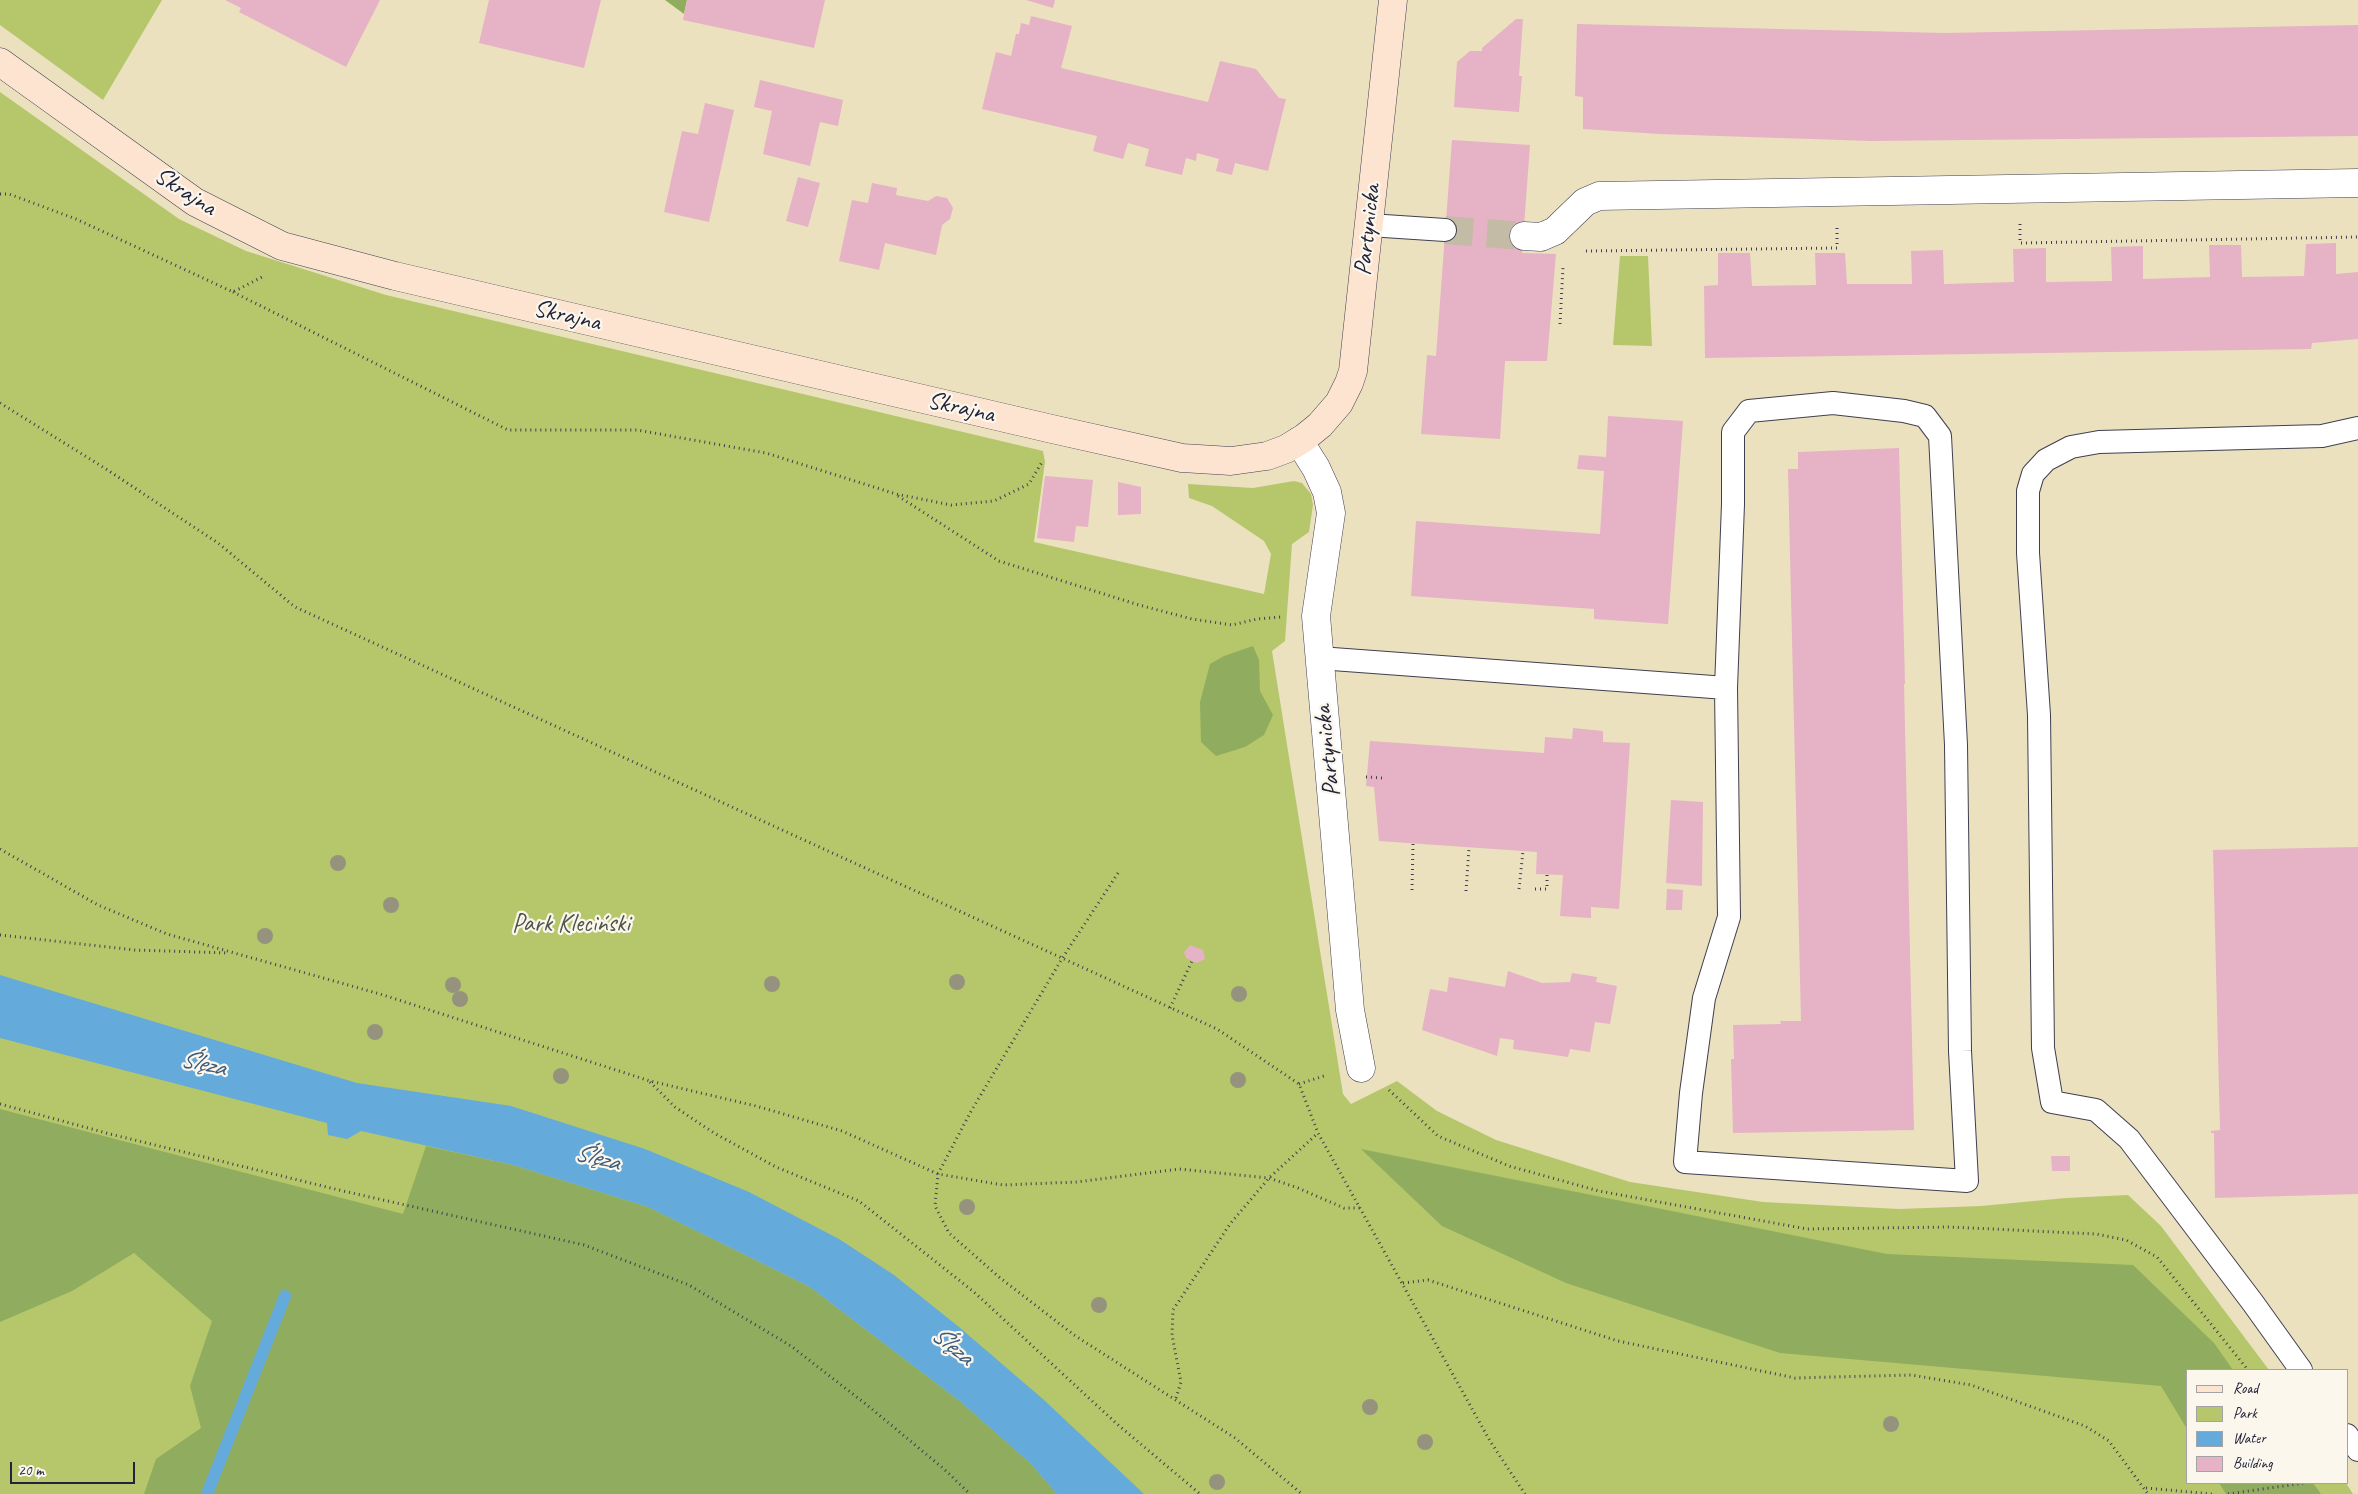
<!DOCTYPE html>
<html>
<head>
<meta charset="utf-8">
<style>
	body { margin:0 }
	#map { position:relative; width:2358px; height:1494px; overflow:hidden; background:#ebe1bf; font-family:Caveat,sans-serif }
	canvas { display:block }
	.legend { position:absolute; left:2186px; top:1369px; width:162px; height:115px; box-sizing:border-box; background:#fbf7ec; border:1px solid #a4a2a5; margin:0; padding:6px 9px; list-style:none; font-size:15px; color:#22223b }
	.legend li { display:flex; align-items:center; gap:10px; height:25px }
	.legend b { width:25px; border:1px solid #a4a2a5 }
	.scale { position:absolute; left:10px; top:1462px; width:125px; height:22px; box-sizing:border-box; border:2px solid #22223b; border-top:0; padding-left:6px; font-size:15px; line-height:18px; white-space:nowrap; color:#22223b; -webkit-text-stroke:4px #fbf7ec; paint-order:stroke }
</style>
</head>
<body>
<div id="map">
<canvas width="2358" height="1494"></canvas>
<ul class="legend">
<li><b style="height:6px;background:#fde4d1"></b>Road</li>
<li><b style="height:14px;background:#b5c76a"></b>Park</li>
<li><b style="height:14px;background:#64abdb"></b>Water</li>
<li><b style="height:14px;background:#e6b2c5"></b>Building</li>
</ul>
<div class="scale">20 m</div>
</div>
<script>
const c = document.querySelector('canvas').getContext('2d');
c.lineJoin = 'round';
function fillPath(path, color) {
  c.fillStyle = color;
  c.fill(path, 'evenodd');
}
function shape(rows) {
  const path = new Path2D();
  for (const r of rows) {
    path.moveTo(r[0], r[1]);
    for (let i = 2; i < r.length; i += 2) path.lineTo(r[i], r[i + 1]);
  }
  return path;
}
function stroke(path, color, width, dash) {
  c.strokeStyle = color;
  c.lineWidth = width;
  c.lineCap = dash ? 'butt' : 'round';
  c.setLineDash(dash || []);
  c.stroke(path);
}
function write(font, color, halo, rows, align = 'center') {
  c.font = font + ' Caveat,sans-serif';
  c.lineWidth = 4.5;
  c.setLineDash([]);
  c.textBaseline = 'middle';
  c.strokeStyle = halo;
  c.fillStyle = color;
  for (const [text, x, y, turn = 0] of rows) {
    c.save();
    c.translate(x, y);
    c.rotate((+turn || 0) * Math.PI / 180);
    c.textAlign = isNaN(turn) ? turn : align;
    if (halo) c.strokeText(text, 0, 0);
    c.fillText(text, 0, 0);
    c.restore();
  }
}
fillPath(shape([
	[0,0,162,0,103,100,0,25],
	[0,92,179,219,246,251,386,295,1043,451,1045,462,1034,542,1264,594,1271,554,1264,541,1212,506,1189,498,1188,484,1253,488,1294,481,1302,483,1311,494,1313,505,1309,532,1292,544,1285,641,1272,651,1343,1094,1351,1104,1397,1081,1437,1111,1496,1140,1630,1182,1763,1202,1899,1209,1981,1206,2066,1198,2128,1195,2161,1226,2269,1370,2187,1370,2187,1483,2346,1483,2353,1494,0,1494],
	[1620,256,1648,256,1652,346,1613,345]
]), '#b5c76a');
fillPath(shape([
	[665,0,687,0,684,14],
	[1253,646,1259,660,1260,691,1273,715,1264,735,1245,747,1216,756,1201,742,1200,702,1210,664,1224,656],
	[0,1109,403,1214,426,1146,513,1165,648,1207,810,1287,962,1403,1030,1463,1057,1494,144,1494,156,1459,201,1428,190,1386,212,1321,134,1253,72,1291,0,1322],
	[1361,1149,1887,1254,2133,1265,2214,1343,2233,1370,2187,1370,2187,1429,2161,1386,1780,1353,1566,1283,1442,1226],
	[2219,1483,2313,1483,2321,1494,2226,1494]
]), '#90ac5e');
fillPath(shape([
	[0,975,357,1083,511,1106,645,1149,749,1192,839,1239,894,1275,959,1327,1044,1400,1144,1494,1057,1494,1030,1463,962,1403,810,1287,648,1207,513,1165,361,1131,347,1139,328,1135,327,1123,0,1038]
]), '#64abdb');
stroke(shape([
	[207,1494,285,1296]
]), '#64abdb', 12);
fillPath(shape([
	[225,0,380,0,346,67,239,12,241,8],
	[489,0,601,0,584,68,479,43],
	[687,0,825,0,814,48,683,20],
	[1026,0,1055,0,1053,8],
	[1031,16,1072,26,1061,68,1208,102,1220,61,1256,69,1279,98,1286,99,1268,171,1235,163,1232,175,1216,171,1219,159,1197,153,1196,161,1186,158,1182,175,1145,166,1149,149,1128,143,1123,159,1093,151,1097,136,982,109,996,52,1011,56,1016,34,1019,34,1021,23,1029,25],
	[1516,19,1523,19,1519,76,1522,76,1519,112,1454,107,1457,62,1470,51,1482,51,1482,48],
	[1577,24,1945,33,2358,25,2358,136,1871,141,1659,134,1583,129,1583,97,1575,96],
	[760,80,843,100,838,126,820,122,810,166,763,154,772,111,754,107],
	[705,103,734,110,709,222,664,212,682,131,698,134],
	[1452,140,1530,145,1522,253,1556,254,1547,361,1505,361,1500,439,1421,434,1427,355,1436,356],
	[798,177,820,183,808,227,786,221],
	[872,183,897,188,896,195,928,201,936,196,947,198,953,208,950,219,942,225,936,255,885,243,879,270,839,261,852,200,868,203],
	[2336,243,2336,274,2358,272,2358,339,2312,343,2311,349,1705,358,1704,286,1718,285,1718,253,1750,253,1752,286,1816,285,1815,253,1845,253,1847,284,1912,284,1911,251,1943,250,1944,284,2014,282,2013,249,2046,248,2046,282,2112,281,2111,247,2143,246,2143,279,2210,277,2209,245,2241,245,2242,277,2304,276,2306,244],
	[1608,416,1683,421,1668,624,1594,619,1594,609,1411,596,1416,521,1600,534,1604,471,1577,469,1579,455,1606,457],
	[1899,448,1905,684,1880,684,1904,684,1914,1130,1733,1133,1731,1059,1734,1059,1733,1025,1781,1024,1780,1021,1801,1021,1788,469,1798,469,1798,452],
	[1045,476,1093,480,1088,527,1076,526,1074,542,1037,538],
	[1118,482,1141,487,1141,514,1118,515],
	[1573,728,1603,731,1603,742,1630,743,1619,909,1591,907,1591,918,1560,916,1563,875,1536,874,1537,852,1379,841,1374,787,1366,786,1370,741,1544,753,1545,737,1572,739],
	[1671,800,1703,802,1702,886,1666,883],
	[2358,847,2358,1194,2215,1198,2214,1133,2211,1133,2211,1131,2220,1130,2213,850],
	[1667,889,1683,890,1682,910,1666,910],
	[1190,945,1203,950,1205,959,1197,963,1186,958,1184,952],
	[1508,971,1542,983,1570,982,1572,973,1597,977,1596,982,1617,986,1610,1024,1595,1022,1590,1052,1570,1049,1568,1057,1513,1049,1514,1040,1500,1038,1497,1056,1422,1030,1430,989,1447,992,1449,977,1505,987],
	[2051,1156,2070,1156,2070,1171,2052,1171]
]), '#e6b2c5');
stroke(shape([
	[1445,230,1524,236]
]), '#c3bba5', 28, [28, 14]);
const lane = shape([
	[1369,225,1445,230],
	[1319,658,1726,688,1729,917,1704,998,1691,1093,1685,1162,1967,1181,1960,1051,1956,745,1940,436,1925,416,1904,411,1833,403,1749,411,1733,432,1733,504,1726,688],
	[2301,1370,2253,1303,2129,1139,2096,1110,2052,1102,2043,1048,2039,715,2028,553,2028,491,2033,474,2046,460,2071,447,2099,442,2322,436,2358,428],
	[2347,1435,2358,1450]
]);
const street = shape([
	[1524,236,1541,237,1555,231,1585,202,1599,196,2358,183],
	[1299,441,1316,468,1327,492,1331,513,1316,616,1350,1010,1361,1068]
]);
const secondary = shape([
	[0,62,195,202,282,246,395,276,1052,429,1182,458,1231,461,1267,456,1286,449,1304,438,1320,425,1339,403,1349,383,1353,371,1393,0]
]);
stroke(lane, '#403f4f', 24);
stroke(street, '#403f4f', 29);
stroke(secondary, '#403f4f', 29);
stroke(shape([
	[0,194,9,194,76,219,233,292,262,277],
	[2020,224,2020,243,2358,237],
	[1586,251,1837,248,1837,228],
	[233,292,508,430,637,430,766,453,896,494,951,505,994,501,1029,484,1042,462],
	[1560,324,1563,267],
	[0,403,106,469,218,543,295,607,1217,1029,1299,1084,1318,1133,1490,1441,1525,1494],
	[898,496,999,561,1139,605,1192,619,1232,625,1257,619,1281,617],
	[1366,777,1383,778],
	[0,849,98,905,167,934,380,994,650,1081,756,1106,842,1131,938,1174,1003,1185,1076,1182,1179,1169,1269,1178,1298,1188,1344,1208,1360,1208],
	[1118,873,1063,957,970,1113,938,1174,935,1206,949,1233,999,1277,1074,1335,1235,1438,1302,1494],
	[1519,889,1523,851],
	[1535,889,1547,889,1547,875],
	[1412,890,1413,844],
	[1466,891,1469,848],
	[0,935,135,950,229,953],
	[1170,1008,1192,961],
	[650,1082,675,1107,714,1133,776,1167,859,1201,974,1292,1117,1424,1200,1494],
	[1299,1084,1327,1075],
	[1389,1090,1438,1136,1509,1166,1599,1191,1807,1229,1950,1227,2096,1234,2126,1240,2157,1257,2248,1370],
	[0,1104,110,1134,343,1191,584,1245,689,1285,791,1346,867,1405,944,1469,970,1494],
	[1403,1283,1428,1280,1618,1341,1795,1378,1911,1375,1971,1385,2085,1426,2109,1441,2148,1494],
	[1176,1398,1181,1382,1172,1335,1173,1310,1230,1224,1269,1178,1318,1133],
	[2146,1488,2212,1494],
	[2228,1494,2304,1483]
]), '#403f4f', 3, [1, 4]);
stroke(lane, '#fff', 22);
stroke(street, '#fff', 28);
stroke(secondary, '#fde4d1', 28);
c.fillStyle = '#95937e';
for (const [x, y] of [
	[338,863],
	[391,905],
	[265,936],
	[957,982],
	[772,984],
	[453,985],
	[1239,994],
	[460,999],
	[375,1032],
	[561,1076],
	[1238,1080],
	[967,1207],
	[1099,1305],
	[1370,1407],
	[1891,1424],
	[1425,1442],
	[1217,1482]
]) {
  c.beginPath();
  c.arc(x, y, 8, 0, 2 * Math.PI);
  c.fill();
}
write('25px', '#22223b', '#fbf7ec', [
	["Skrajna",185,192,33],
	["Partynicka",1368,230,-84],
	["Skrajna",567,316,13],
	["Skrajna",961,408,13],
	["Partynicka",1328,751,-96]
]);
write('25px', '#4e5449', '#fbf7ec', [
	["Park Kleciński",571,924]
]);
write('italic 26px', '#3c597b', '#fbf7ec', [
	["Ślęza",203,1064,13],
	["Ślęza",597,1158,15],
	["Ślęza",952,1346,40]
]);
</script>
</body>
</html>
